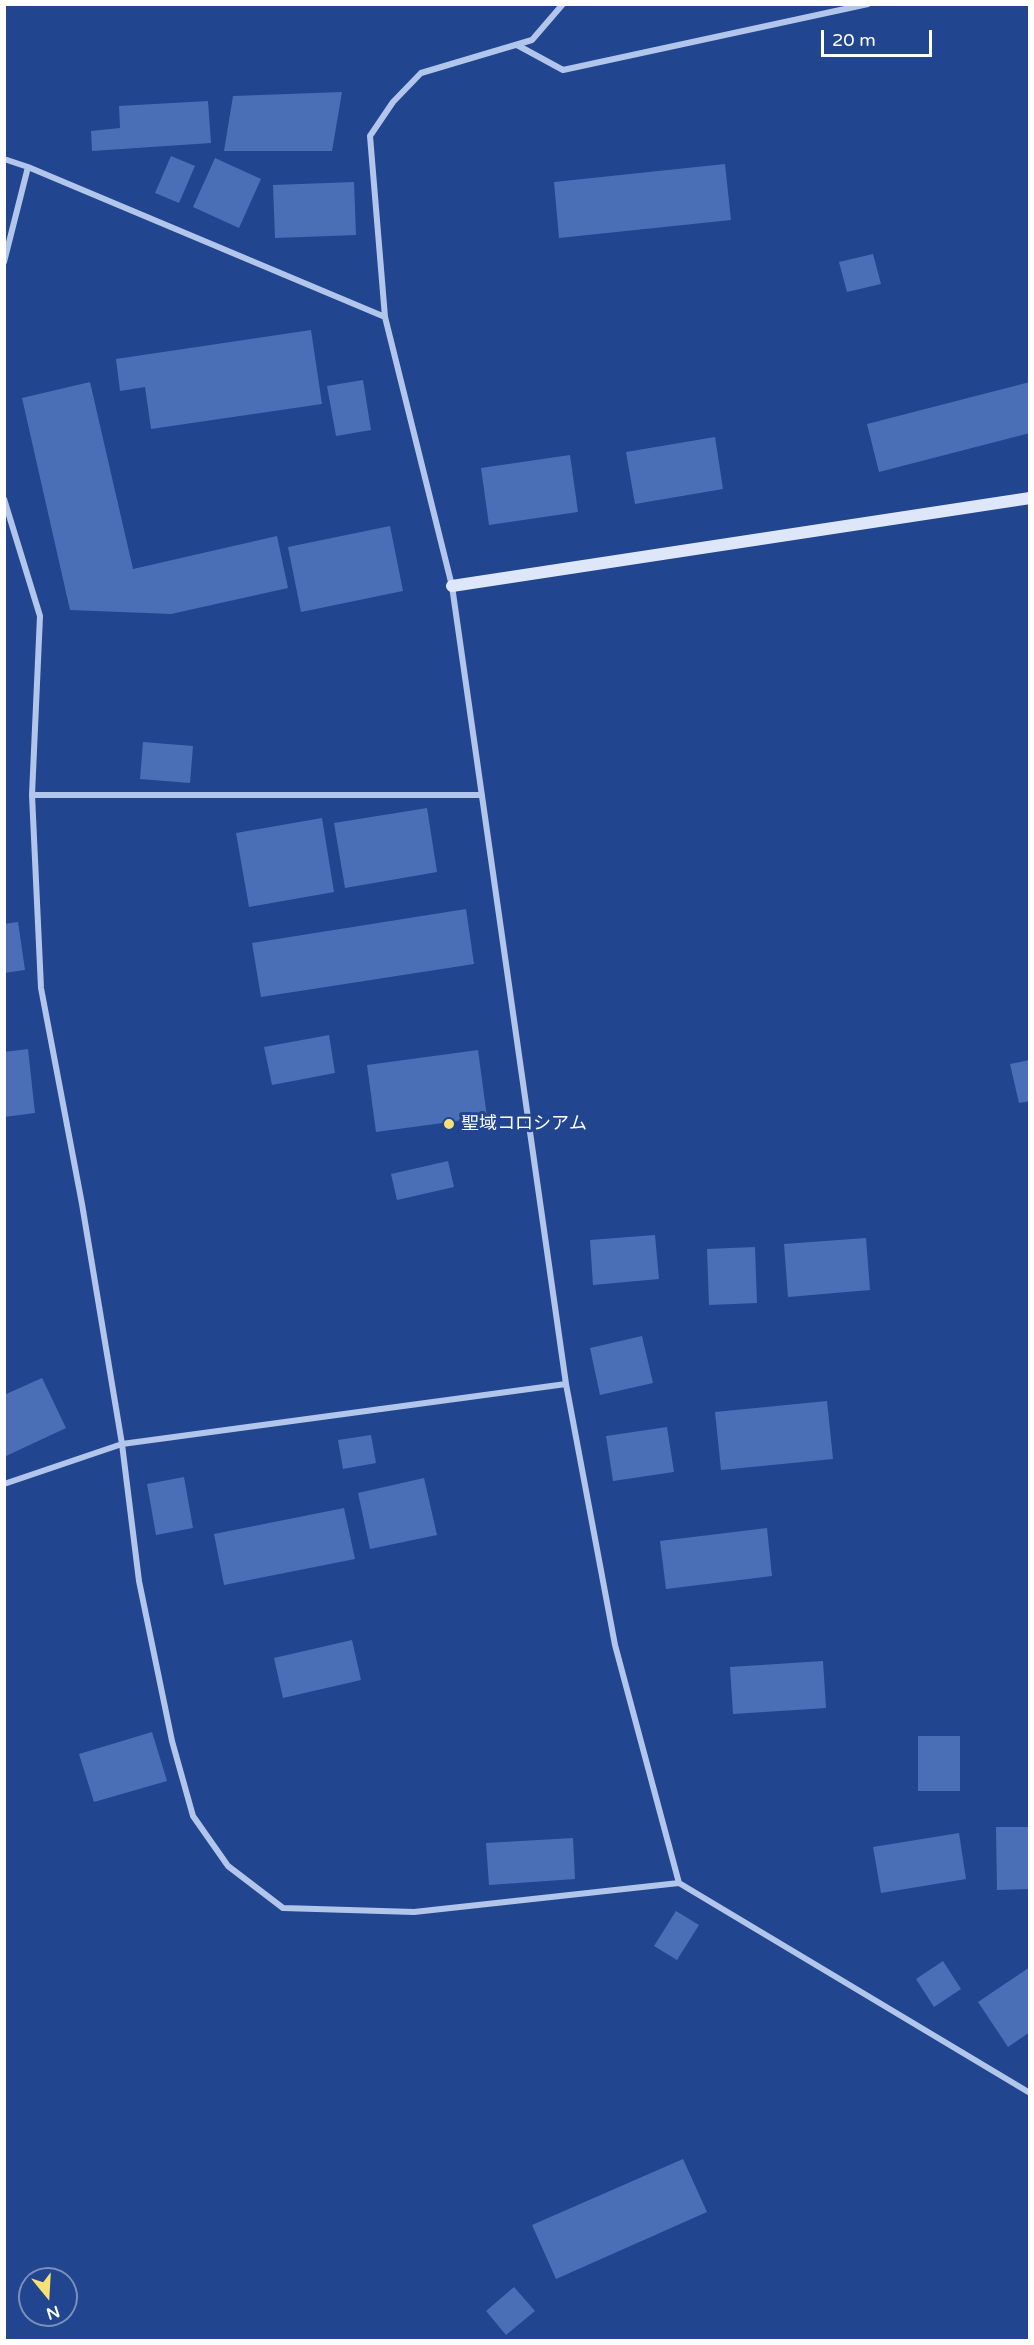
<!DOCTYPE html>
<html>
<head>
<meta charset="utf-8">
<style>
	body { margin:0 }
	#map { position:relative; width:1034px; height:2345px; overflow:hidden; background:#22458f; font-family:"Varela Round",sans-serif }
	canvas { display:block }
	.frame { position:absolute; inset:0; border:6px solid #fff; pointer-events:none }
	.north { position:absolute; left:18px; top:2267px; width:60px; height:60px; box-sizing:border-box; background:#22458f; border:2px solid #7a8fbc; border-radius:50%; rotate:162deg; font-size:16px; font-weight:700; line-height:24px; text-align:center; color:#fff }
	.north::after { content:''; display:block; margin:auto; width:21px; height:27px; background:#f7e075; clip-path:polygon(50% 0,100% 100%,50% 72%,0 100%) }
	.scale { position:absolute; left:821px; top:30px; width:111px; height:27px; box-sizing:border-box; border:3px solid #fff; border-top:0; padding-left:8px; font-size:18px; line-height:21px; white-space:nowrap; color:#fff; -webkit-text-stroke:4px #22458f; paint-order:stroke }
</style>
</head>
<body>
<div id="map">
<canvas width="1034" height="2345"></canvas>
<div class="frame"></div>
<div class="north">N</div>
<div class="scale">20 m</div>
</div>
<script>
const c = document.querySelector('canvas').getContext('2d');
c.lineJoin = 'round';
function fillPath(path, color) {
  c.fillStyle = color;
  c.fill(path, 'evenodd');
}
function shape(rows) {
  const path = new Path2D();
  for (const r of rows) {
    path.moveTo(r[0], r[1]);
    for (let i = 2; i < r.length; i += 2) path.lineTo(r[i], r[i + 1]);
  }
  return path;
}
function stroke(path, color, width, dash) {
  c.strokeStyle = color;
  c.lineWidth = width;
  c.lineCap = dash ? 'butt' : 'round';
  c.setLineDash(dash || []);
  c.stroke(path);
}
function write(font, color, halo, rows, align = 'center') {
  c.font = font + ' "Varela Round","Noto Sans JP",sans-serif';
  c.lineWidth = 6;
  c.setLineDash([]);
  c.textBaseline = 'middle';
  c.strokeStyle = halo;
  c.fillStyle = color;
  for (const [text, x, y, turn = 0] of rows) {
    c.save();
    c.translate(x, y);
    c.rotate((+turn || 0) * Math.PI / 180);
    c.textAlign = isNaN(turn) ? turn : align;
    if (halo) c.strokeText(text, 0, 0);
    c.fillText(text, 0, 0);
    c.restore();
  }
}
fillPath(shape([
	[342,92,332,151,224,151,233,96],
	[208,101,211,143,92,151,91,131,120,128,119,106],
	[171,156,195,166,179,203,155,193],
	[215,158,261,179,239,228,193,207],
	[725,164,731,220,559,238,554,182],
	[354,182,356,235,275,238,273,185],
	[873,254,881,284,847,292,839,262],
	[311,330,322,404,151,429,145,387,120,391,116,359],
	[363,380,371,430,336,436,327,386],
	[90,382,133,569,277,536,288,588,171,614,70,610,22,398],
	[1030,382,1030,433,879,472,867,424],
	[715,437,723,489,635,504,626,452],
	[570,455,578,512,489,525,481,468],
	[390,526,403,591,301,612,288,547],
	[143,742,193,746,190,783,140,779],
	[427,808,437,872,345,888,334,823],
	[322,818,334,892,249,907,236,833],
	[466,909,474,964,261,997,252,943],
	[18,922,25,970,4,973,4,924],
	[329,1035,335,1073,272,1085,264,1047],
	[28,1049,35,1113,4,1117,4,1052],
	[478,1050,487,1117,376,1132,367,1065],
	[1030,1060,1030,1101,1019,1103,1010,1064],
	[448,1161,454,1187,397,1200,391,1174],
	[655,1235,659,1279,593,1285,590,1240],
	[866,1238,870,1290,788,1297,784,1244],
	[755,1247,757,1303,709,1305,707,1249],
	[642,1336,653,1383,600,1395,590,1348],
	[42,1378,66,1428,4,1457,4,1395],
	[827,1401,833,1459,721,1470,715,1412],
	[667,1427,674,1472,613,1481,606,1436],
	[371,1435,376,1463,343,1469,338,1440],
	[184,1477,193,1528,156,1535,147,1484],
	[424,1478,437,1535,370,1549,358,1493],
	[344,1508,355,1559,224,1585,214,1534],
	[767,1528,772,1576,666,1589,660,1541],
	[352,1640,361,1680,283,1698,274,1658],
	[823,1661,826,1708,733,1714,730,1667],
	[152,1732,167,1781,94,1802,79,1754],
	[918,1736,960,1736,960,1791,918,1791],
	[996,1827,1030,1827,1030,1889,997,1890],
	[959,1833,966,1879,881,1893,873,1847],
	[573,1838,575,1879,489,1885,486,1843],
	[676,1911,699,1925,677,1960,654,1946],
	[943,1961,961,1989,934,2007,916,1979],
	[1030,1967,1030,2032,1008,2047,978,2002],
	[683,2159,707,2212,556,2279,532,2225],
	[514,2287,535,2311,506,2335,486,2311]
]), '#4b6fb6');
stroke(shape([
	[517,45,563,70,868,4],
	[4,159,28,167,385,317,452,586,566,1384,615,1645,679,1883,1030,2093],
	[4,262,28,167],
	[385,317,370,136,393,102,421,73,532,40,563,4],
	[4,499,40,616,32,795,41,988,82,1204,122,1444,139,1581,172,1741,193,1816,228,1866,283,1908,414,1912,679,1883],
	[32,795,482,795],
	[4,1484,122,1444,566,1384]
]), '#b2c6ec', 6);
stroke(shape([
	[452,586,1030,498]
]), '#dee7f9', 12);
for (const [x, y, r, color] of [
	[449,1124,6,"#f7e075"]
]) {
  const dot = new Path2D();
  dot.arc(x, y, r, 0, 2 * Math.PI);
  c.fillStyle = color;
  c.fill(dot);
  stroke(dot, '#22458f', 2);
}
write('18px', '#fff', '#22458f', [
	["聖域コロシアム",461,1124]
], 'left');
</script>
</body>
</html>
